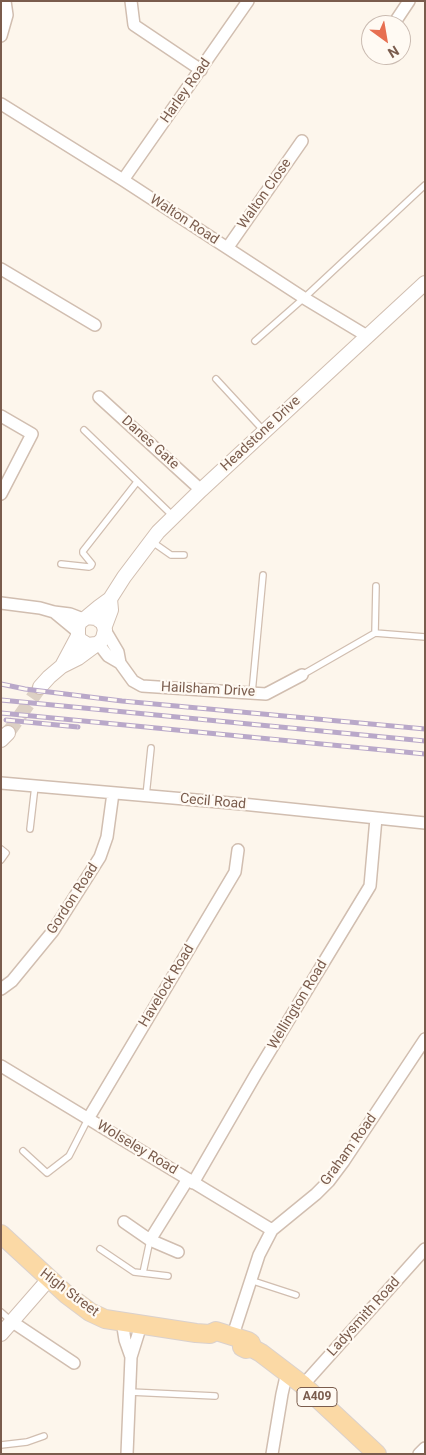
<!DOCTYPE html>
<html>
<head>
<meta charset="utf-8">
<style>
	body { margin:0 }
	#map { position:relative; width:426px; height:1455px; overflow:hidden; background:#fdf6ec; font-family:Roboto,sans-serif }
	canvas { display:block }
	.frame { position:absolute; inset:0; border:2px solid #7a5c4d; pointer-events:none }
	.north { position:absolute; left:361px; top:15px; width:50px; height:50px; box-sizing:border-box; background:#fffaf3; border:1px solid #cabbb1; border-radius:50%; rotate:148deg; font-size:14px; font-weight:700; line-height:20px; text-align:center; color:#7a5c4d }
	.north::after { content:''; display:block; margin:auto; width:18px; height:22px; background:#e76f51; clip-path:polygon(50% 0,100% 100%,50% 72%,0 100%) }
</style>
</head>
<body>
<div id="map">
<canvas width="426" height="1455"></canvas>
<div class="frame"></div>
<div class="north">N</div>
</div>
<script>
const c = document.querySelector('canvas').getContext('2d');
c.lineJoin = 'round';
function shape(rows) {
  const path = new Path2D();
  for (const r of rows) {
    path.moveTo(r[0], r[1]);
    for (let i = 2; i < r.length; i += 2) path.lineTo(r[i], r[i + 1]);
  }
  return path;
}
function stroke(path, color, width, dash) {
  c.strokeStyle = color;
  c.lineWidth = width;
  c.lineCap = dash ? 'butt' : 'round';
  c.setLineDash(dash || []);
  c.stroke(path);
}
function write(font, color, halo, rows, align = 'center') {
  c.font = font + ' Roboto,sans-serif';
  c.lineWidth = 4.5;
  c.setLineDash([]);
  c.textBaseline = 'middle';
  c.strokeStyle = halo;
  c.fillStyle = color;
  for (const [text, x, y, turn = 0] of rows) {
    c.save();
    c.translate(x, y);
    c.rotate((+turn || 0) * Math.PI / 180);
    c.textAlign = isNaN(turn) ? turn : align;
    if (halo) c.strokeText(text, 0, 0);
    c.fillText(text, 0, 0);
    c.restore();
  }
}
stroke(shape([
	[8,733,40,687]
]), '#dcd0c4', 14, [14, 7]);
const service = shape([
	[255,341,304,298,425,185],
	[216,379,264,431],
	[84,430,174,517],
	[151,541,171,555,184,555],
	[61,564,89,567,91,566,92,564,83,553,83,551,137,482],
	[375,633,376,586],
	[302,675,375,633,425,637],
	[252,693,263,575],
	[146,796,151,748],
	[30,829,35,786],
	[1,849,6,853,1,860],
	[23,1151,47,1173,69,1156,88,1119],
	[100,1249,134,1272,168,1276],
	[143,1273,150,1240],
	[250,1280,296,1295],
	[1,1312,11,1321],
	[130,1392,215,1396],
	[1,1445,27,1442,44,1436]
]);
const minor = shape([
	[131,1,134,25,201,70],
	[393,25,409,1],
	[1,36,7,15,5,1],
	[1,104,123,180,304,298,367,336],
	[123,180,248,1],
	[228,247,302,141],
	[1,269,95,325],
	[99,397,201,490],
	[1,416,32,434,1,494],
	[1,603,40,608,54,612,70,614,83,619],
	[54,612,77,631],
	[105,630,118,652,120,663],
	[98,643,108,656,120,663,133,681,142,686,266,694,302,675],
	[1,783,242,804,425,823],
	[1,989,12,981,53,931,100,857,107,837,113,793],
	[1,1066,272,1230],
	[88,1119,235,872,238,850],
	[193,1183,256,1074,370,886,376,818],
	[124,1222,150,1240,188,1179],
	[150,1240,178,1252],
	[11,1321,74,1363],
	[122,1321,125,1340,131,1357],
	[233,1335,259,1255,272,1230,316,1194,329,1181,344,1161,425,1039],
	[303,1385,425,1249],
	[127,1454,131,1357,141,1325],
	[272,1454,282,1394,287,1372],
	[419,1454,425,1448]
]);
const tertiary = shape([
	[87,617,99,607,110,599,124,577,158,532,201,490,425,283],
	[105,626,111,610,110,599],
	[62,666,78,636],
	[40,687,49,677,62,666,78,658,101,641,103,638,105,630,103,623,96,618,87,617,80,622,78,627,78,636,80,640,88,645,96,644],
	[1,740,8,733],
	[1,1334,49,1279]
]);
const primary = shape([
	[1,1234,66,1294,90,1312,105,1319,196,1333,210,1334,216,1331,248,1341,251,1343,252,1348],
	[242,1347,246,1349,252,1348,261,1353,303,1385,377,1454]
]);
stroke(service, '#d1beb0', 8);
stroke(minor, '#d1beb0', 14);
stroke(tertiary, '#d1beb0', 16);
stroke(primary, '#dad1cd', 20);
stroke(service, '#fff', 5.5);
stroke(minor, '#fff', 11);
stroke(tertiary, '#fff', 14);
stroke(primary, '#fbd9a5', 18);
const rail = shape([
	[1,684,25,689,122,701,425,729],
	[1,700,425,741],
	[1,713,425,754],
	[6,720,78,727]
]);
stroke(rail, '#b9a8c9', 5);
stroke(rail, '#fffaf3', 3, [9]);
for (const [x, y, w] of [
	[317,1397,40]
]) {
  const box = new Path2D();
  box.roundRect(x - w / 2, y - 9.5, w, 19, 4);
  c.fillStyle = '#fffaf3';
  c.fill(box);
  stroke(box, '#7a5c4d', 1);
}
write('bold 12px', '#7a5c4d', null, [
	["A409",317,1397]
]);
write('14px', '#7a5c4d', '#fffaf3', [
	["Harley Road",186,91,-55],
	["Walton Close",265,194,-55],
	["Walton Road",184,220,33],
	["Headstone Drive",261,434,-43],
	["Danes Gate",150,443,42],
	["Hailsham Drive",208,690,3],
	["Cecil Road",213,802,5],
	["Gordon Road",73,899,-57],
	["Havelock Road",167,986,-59],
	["Wellington Road",298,1005,-59],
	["Wolseley Road",137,1148,31],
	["Graham Road",349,1150,-54],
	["High Street",69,1293,37],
	["Ladysmith Road",364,1317,-48]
]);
</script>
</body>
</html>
